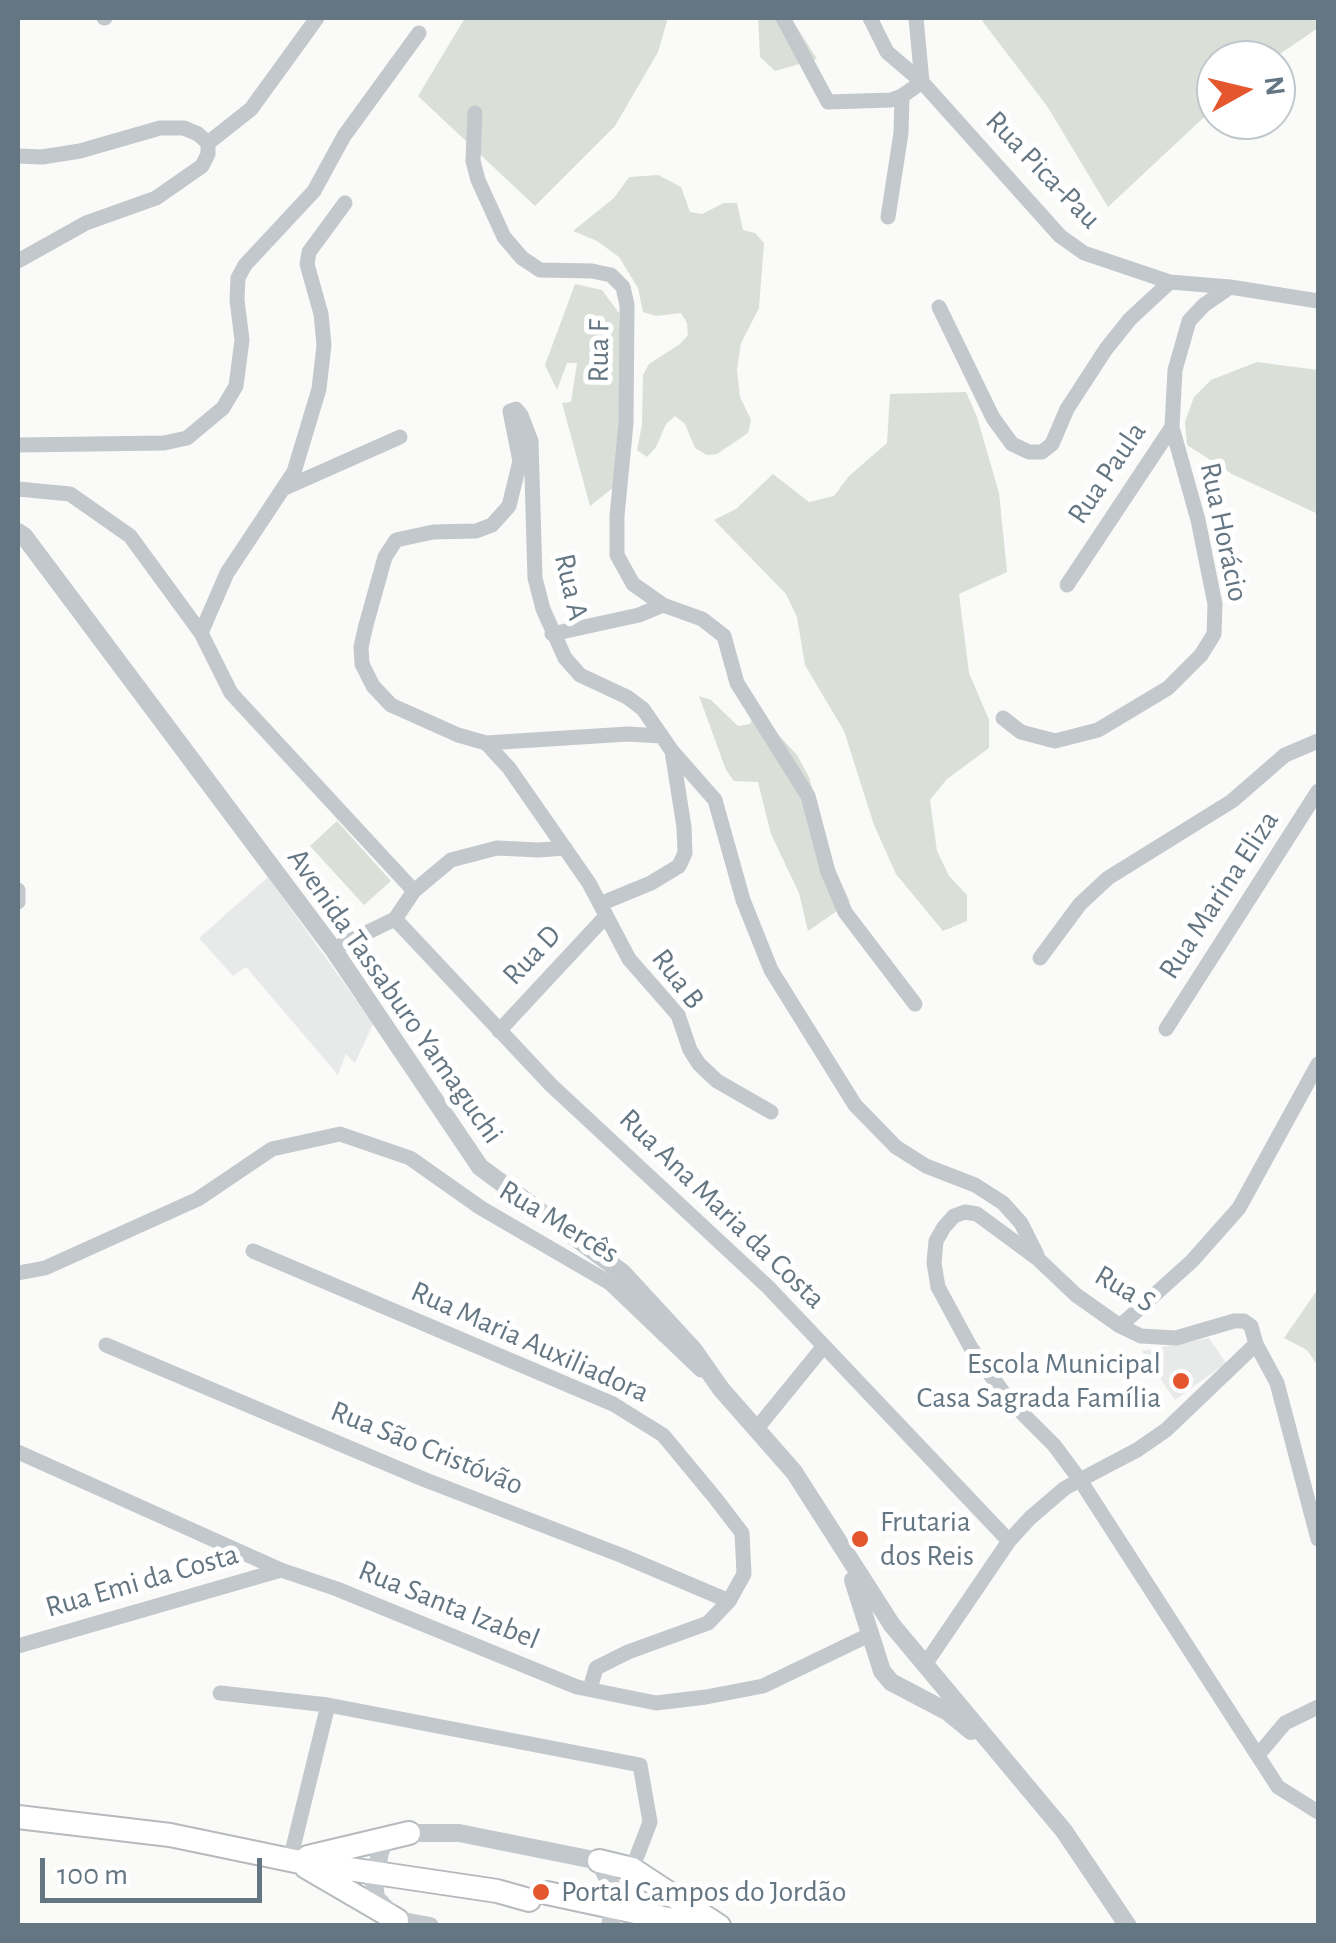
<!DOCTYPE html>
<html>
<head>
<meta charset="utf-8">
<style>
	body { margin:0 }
	#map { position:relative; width:1336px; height:1943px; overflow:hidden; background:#fafaf8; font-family:"Alegreya Sans",sans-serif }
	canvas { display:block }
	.frame { position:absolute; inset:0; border:20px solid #657683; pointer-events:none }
	.north { position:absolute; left:1196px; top:40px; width:100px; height:100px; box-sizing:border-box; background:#fff; border:2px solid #c1c8cd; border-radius:50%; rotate:82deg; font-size:28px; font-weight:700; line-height:40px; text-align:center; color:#657683 }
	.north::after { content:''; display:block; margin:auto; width:35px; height:45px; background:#e4572e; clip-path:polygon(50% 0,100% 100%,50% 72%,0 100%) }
	.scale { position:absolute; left:40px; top:1858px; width:222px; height:45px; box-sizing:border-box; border:5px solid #657683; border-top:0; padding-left:12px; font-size:30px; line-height:35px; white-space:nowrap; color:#657683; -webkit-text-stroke:8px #fff; paint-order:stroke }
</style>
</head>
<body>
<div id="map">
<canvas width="1336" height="1943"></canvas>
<div class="frame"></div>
<div class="north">N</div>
<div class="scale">100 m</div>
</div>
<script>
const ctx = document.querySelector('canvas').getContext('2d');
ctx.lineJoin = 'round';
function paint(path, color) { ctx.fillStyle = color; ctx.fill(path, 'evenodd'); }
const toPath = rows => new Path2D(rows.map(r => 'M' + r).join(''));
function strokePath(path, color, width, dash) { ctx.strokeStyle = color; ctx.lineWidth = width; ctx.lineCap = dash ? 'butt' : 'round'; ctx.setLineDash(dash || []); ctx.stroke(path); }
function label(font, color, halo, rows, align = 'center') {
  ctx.font = font + ' "Alegreya Sans",sans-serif'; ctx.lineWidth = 10; ctx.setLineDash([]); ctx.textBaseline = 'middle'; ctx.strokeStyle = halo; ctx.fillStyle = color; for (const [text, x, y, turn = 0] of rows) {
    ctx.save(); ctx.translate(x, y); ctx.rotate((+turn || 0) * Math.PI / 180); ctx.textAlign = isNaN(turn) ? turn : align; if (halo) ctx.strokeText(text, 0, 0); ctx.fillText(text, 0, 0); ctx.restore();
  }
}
const built = toPath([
	[268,877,373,1024,355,1063,346,1054,338,1075,246,967,233,976,199,938],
	[1209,1338,1226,1363,1175,1400,1142,1351]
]);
const green = toPath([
	[465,18,668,18,658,52,615,126,535,206,418,96],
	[758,18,791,18,817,59,775,71,760,57],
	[980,18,1318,18,1318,28,1271,60,1216,60,1216,106,1108,207,1047,106],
	[658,175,681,187,690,212,702,214,724,203,737,203,743,230,755,233,764,243,759,308,741,343,737,370,740,397,751,420,748,433,717,454,707,455,695,448,685,424,675,416,666,424,656,447,647,457,637,450,642,425,643,375,649,364,680,344,688,335,687,323,681,313,656,316,643,312,638,288,619,257,597,241,573,231,614,198,629,177],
	[575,284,602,290,619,313,628,476,590,506,562,403,571,402,577,363,567,363,557,390,545,365],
	[1257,362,1318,370,1318,514,1232,474,1187,445,1185,422,1194,397,1211,380],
	[966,392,977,417,999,493,1007,572,959,594,969,673,989,720,989,748,947,779,930,800,937,851,949,876,967,895,967,921,943,931,896,874,874,825,844,731,805,665,797,617,786,594,714,520,736,509,773,474,809,502,834,496,849,476,887,443,890,394],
	[699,696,711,700,738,726,750,724,758,706,762,717,797,755,809,777,835,869,850,902,808,931,799,893,771,834,758,782,734,781,726,770],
	[337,821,391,881,364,905,310,846],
	[1318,1289,1318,1366,1307,1350,1284,1338]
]);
const minor = toPath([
	[104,18,105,18],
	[783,18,828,102,891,100,902,96,922,82],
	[870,18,887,52,922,82,1060,236,1084,253,1170,282,1230,287,1318,301],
	[916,18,922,82],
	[475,113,473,161,478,180,504,237,522,258,540,270,592,271,611,275,623,287,627,305,626,423,617,516,617,555,633,584,663,605,702,619,724,636,737,683,808,796,828,872,845,912,915,1004],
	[18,156,42,157,80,151,160,128,184,128,198,134,208,143],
	[888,217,901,133,902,96],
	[18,261,86,223,156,198,202,166,208,154,208,143,251,109,317,18],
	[939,307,993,418,1012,444,1029,452,1042,452,1052,444,1067,409,1106,349,1130,319,1170,282],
	[510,411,516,409,521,415,531,441,535,578,543,609,565,658,580,675,627,697,643,709,672,751,715,800,743,900,771,970,855,1105,896,1147,926,1166,975,1185,1003,1203,1021,1223,1037,1255],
	[510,411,520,461,509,506,492,525,476,531,433,532,396,540,385,557,366,625,361,647,362,664,373,686,391,705,458,735,486,743,628,734,662,736],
	[18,445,164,443,187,438,223,408,236,386,242,340,237,300,238,278,245,265,314,191,344,136,419,33],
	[285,488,400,437],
	[18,489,70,494,130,536,201,633,231,693,414,891],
	[1067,585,1172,427,1175,370,1189,321,1204,305,1230,287],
	[201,633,227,573,294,472,319,389,324,345,321,314,307,264,309,252,345,203],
	[552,634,639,615,663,605],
	[1003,718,1021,732,1055,741,1098,730,1168,688,1201,655,1214,634,1215,604,1198,520,1172,427],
	[486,743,509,768,589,883,629,959,678,1015,690,1050,699,1064,717,1081,771,1112],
	[18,890,18,902],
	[600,904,651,883,679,866,685,853,684,827,672,751],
	[395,919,551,1085,768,1287,1009,1541],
	[333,949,395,919,414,891,451,860,497,848,539,850,565,848],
	[1040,958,1080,904,1108,878,1232,801,1285,755,1318,741],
	[1166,1029,1318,791],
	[499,1031,606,916],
	[253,1251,613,1404,663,1435,716,1499,742,1533,744,1574,729,1601,708,1623,628,1652,596,1668,590,1689],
	[18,1273,45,1268,198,1199,272,1149,340,1134,410,1158,481,1208,610,1283,701,1370],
	[1120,1326,1192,1261,1239,1208,1318,1064],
	[1256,1344,1277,1383,1318,1539],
	[106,1345,423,1479,623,1556,729,1601],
	[758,1427,824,1346],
	[18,1452,281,1570,337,1589,577,1687,656,1703,706,1697,763,1686,871,1634],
	[18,1646,281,1570],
	[926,1663,1009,1541,1030,1518,1065,1488,1080,1480,1137,1450,1166,1430,1256,1344,1251,1326,1244,1321,1234,1321,1176,1338,1141,1336,1120,1326,1076,1295,1038,1259,977,1214,965,1212,954,1216,944,1227,936,1241,934,1263,938,1287,971,1348,1008,1399,1054,1445,1080,1480,1278,1787,1318,1812],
	[220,1693,328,1705,640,1765,650,1822,632,1869],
	[1258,1755,1285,1723,1318,1707],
	[290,1860,328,1705]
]);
const tertiary = toPath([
	[18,532,24,536,333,949,480,1167,623,1273,693,1349,721,1389,794,1472,892,1625,1064,1831,1128,1926],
	[853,1580,882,1671,891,1682,948,1712,971,1731],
	[430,1926,397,1920,376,1898,374,1883,380,1852,384,1843,394,1837,409,1833,459,1833,599,1861,616,1895,610,1926]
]);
const primary = toPath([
	[18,1817,170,1835,295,1861,497,1891,529,1900],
	[308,1857,409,1833],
	[599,1861,632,1869,719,1926],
	[306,1867,397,1920],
	[547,1893,701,1926]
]);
const markers = [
	[1181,1381,10,"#e4572e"],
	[860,1539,10,"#e4572e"],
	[541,1892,10,"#e4572e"]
];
const streetNames = [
	["Rua Pica-Pau",1043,170,46],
	["Rua F",599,351,-89],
	["Rua Paula",1107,473,-56],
	["Rua Horácio",1224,532,78],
	["Rua A",571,587,77],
	["Rua Marina Eliza",1219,895,-57],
	["Rua D",532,955,-47],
	["Rua B",678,979,53],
	["Avenida Tassaburo Yamaguchi",395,996,55],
	["Rua Ana Maria da Costa",722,1209,44],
	["Rua Mercês",559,1222,31],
	["Rua S",1125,1289,30],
	["Rua Maria Auxiliadora",530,1342,24],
	["Rua São Cristóvão",427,1448,22],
	["Rua Emi da Costa",142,1581,-16],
	["Rua Santa Izabel",449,1605,22]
];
const poiNames = [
	["Escola Municipal",1161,1364,"right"],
	["Casa Sagrada Família",1161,1398,"right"],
	["Frutaria",880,1522],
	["dos Reis",880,1556],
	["Portal Campos do Jordão",561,1892]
];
paint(built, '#e8e9e9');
paint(green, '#dadfd7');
strokePath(primary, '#b5babe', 26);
strokePath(minor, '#c3c8cc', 15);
strokePath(tertiary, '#c3c8cc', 18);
strokePath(primary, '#fff', 22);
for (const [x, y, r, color] of markers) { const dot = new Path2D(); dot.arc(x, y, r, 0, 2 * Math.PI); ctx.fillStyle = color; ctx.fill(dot); strokePath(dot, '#fff', 4); }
label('30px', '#657683', '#fff', streetNames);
label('30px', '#657683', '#fff', poiNames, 'left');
</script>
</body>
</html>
